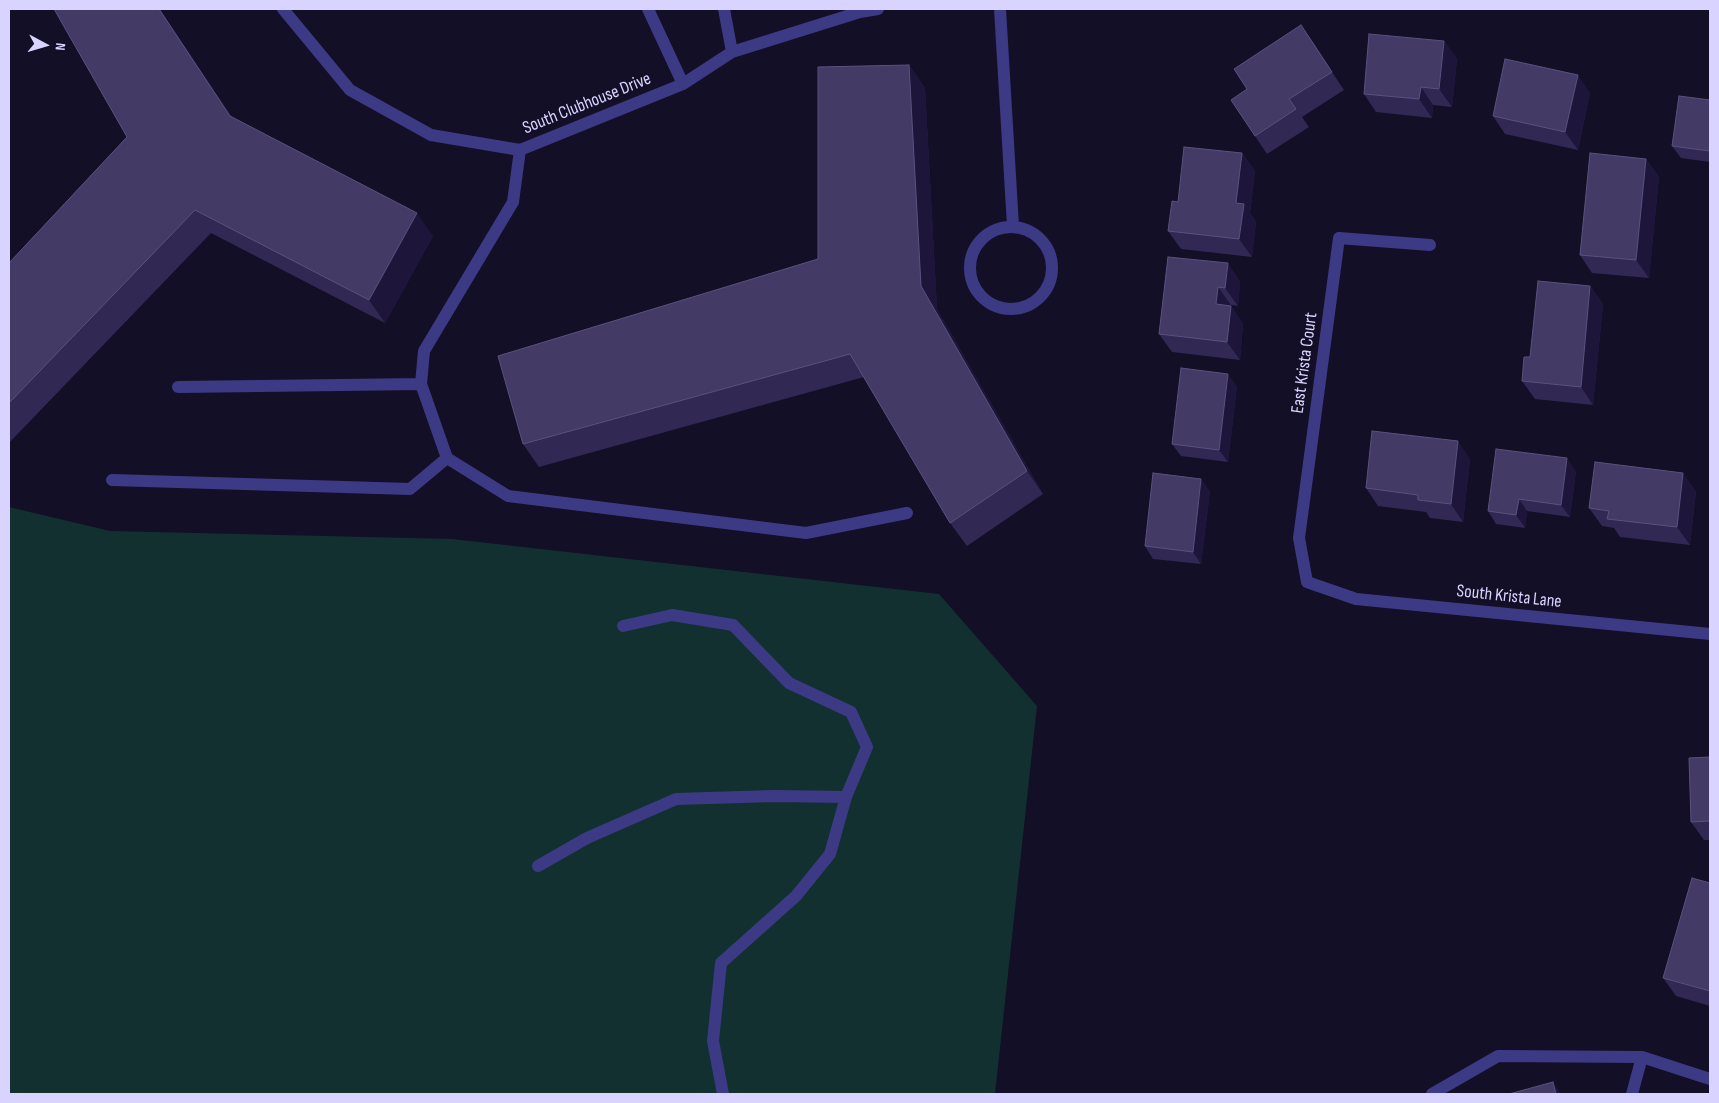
<!DOCTYPE html>
<html>
<head>
<meta charset="utf-8">
<style>
	body { margin:0 }
	#map { position:relative; width:1719px; height:1103px; overflow:hidden; background:#130f26; font-family:"Sofia Sans Condensed",sans-serif }
	canvas { display:block }
	.frame { position:absolute; inset:0; border:10px solid #d9d4ff; pointer-events:none }
	.north { position:absolute; left:20px; top:20px; width:50px; height:50px; -webkit-text-stroke:4px #130f26; paint-order:stroke; rotate:96deg; font-size:14px; font-weight:700; line-height:20px; text-align:center; color:#d9d4ff }
	.north::after { content:''; display:block; margin:auto; width:18px; height:22px; background:#d9d4ff; clip-path:polygon(50% 0,100% 100%,50% 72%,0 100%) }
</style>
</head>
<body>
<div id="map">
<canvas width="1719" height="1103"></canvas>
<div class="frame"></div>
<div class="north">N</div>
</div>
<script>
const ctx = document.querySelector('canvas').getContext('2d');
ctx.lineJoin = 'round';
function paint(path, color) { ctx.fillStyle = color; ctx.fill(path, 'evenodd'); }
const toPath = rows => new Path2D(rows.map(r => 'M' + r).join(''));
function strokePath(path, color, width, dash) { ctx.strokeStyle = color; ctx.lineWidth = width; ctx.lineCap = dash ? 'butt' : 'round'; ctx.setLineDash(dash || []); ctx.stroke(path); }
function label(font, color, halo, rows, align = 'center') {
  ctx.font = font + ' "Sofia Sans Condensed",sans-serif'; ctx.lineWidth = 4; ctx.setLineDash([]); ctx.textBaseline = 'middle'; ctx.strokeStyle = halo; ctx.fillStyle = color; for (const [text, x, y, turn = 0] of rows) {
    ctx.save(); ctx.translate(x, y); ctx.rotate((+turn || 0) * Math.PI / 180); ctx.textAlign = isNaN(turn) ? turn : align; if (halo) ctx.strokeText(text, 0, 0); ctx.fillText(text, 0, 0); ctx.restore();
  }
}
const green = toPath([
	[9,507,110,531,452,539,939,594,1037,706,995,1094,9,1094]
]);
const minor = toPath([
	[283,9,350,90,431,135,520,150,683,84,732,52,860,12,878,9],
	[648,9,683,84],
	[724,9,732,52],
	[1000,9,1013,226],
	'970 268a41 41 0 1 1 82 0a41 41 0 1 1-82 0Z',
	[1430,245,1339,238,1299,538,1307,582,1356,599,1710,634],
	[178,387,421,384,424,351,513,202,520,150],
	[447,458,508,496,806,533,907,513],
	[112,480,410,489,447,458,421,384],
	[623,626,672,615,733,625,789,683,851,712,867,747,846,797,830,854,796,896,721,963,713,1041,723,1094],
	[538,866,587,838,676,799,774,796,846,797],
	[1432,1094,1498,1056,1642,1057,1710,1079],
	[1632,1094,1642,1057]
]);
const wall = toPath([
	[160,9,231,116,433,236,385,323,211,233,9,443,9,263,127,137],
	[1301,25,1344,90,1302,117,1309,127,1267,154,1255,136,1247,89],
	[1444,41,1457,59,1452,107,1433,105,1432,118,1376,112,1364,94],
	[909,65,925,88,937,309,1043,494,967,546,950,523,864,377,539,467,523,444,818,259],
	[1590,93,1578,150,1505,134,1493,116],
	[1710,100,1710,162,1681,158,1672,146],
	[1242,153,1255,171,1250,213,1256,222,1252,257,1181,249,1168,231,1178,202],
	[1646,159,1659,177,1649,278,1592,273,1580,255],
	[1168,257,1240,281,1238,306,1231,305,1231,306,1243,324,1240,360,1172,352,1159,334],
	[1590,286,1603,304,1593,405,1535,399,1522,381,1530,357],
	[1237,386,1228,462,1181,456,1172,444],
	[1470,459,1463,522,1430,518,1426,512,1378,506,1366,488],
	[1576,471,1570,517,1527,511,1525,528,1496,524,1488,511],
	[1210,491,1201,564,1153,559,1145,546],
	[1696,491,1690,545,1620,537,1614,528,1602,526,1589,508],
	[1710,757,1710,840,1704,840,1691,822],
	[1710,883,1710,1006,1676,996,1663,978]
]);
const shadedWall = toPath([
	[159,9,160,9,246,139,230,116],
	[1301,25,1314,43,1344,90,1332,72],
	[1444,41,1457,59,1452,107,1439,89],
	[909,65,925,88,937,309,1043,494,1027,471,921,286],
	[1578,75,1590,93,1578,150,1565,132],
	[1421,87,1433,105,1432,118,1419,99],
	[1242,153,1255,171,1250,213,1256,222,1252,257,1239,239,1236,203],
	[1646,159,1659,177,1649,278,1636,260],
	[417,213,433,236,385,323,369,300],
	[1228,263,1240,281,1238,306,1225,288],
	[1590,286,1603,304,1593,405,1581,387],
	[1218,287,1231,305,1228,322,1216,304],
	[1231,306,1243,324,1240,360,1227,342],
	[1228,374,1237,386,1228,462,1219,450],
	[1458,441,1470,459,1463,522,1451,504],
	[1567,458,1576,471,1570,517,1561,505],
	[1683,473,1696,491,1690,545,1677,527],
	[1201,479,1210,491,1201,564,1193,552],
	[1519,499,1527,511,1525,528,1516,515],
	[1553,1082,1561,1094,1556,1094]
]);
const building = toPath([
	[54,9,159,9,230,116,417,213,369,300,195,210,9,403,9,263,127,137,54,9],
	[1301,25,1332,72,1289,99,1296,109,1255,136,1231,100,1247,89,1234,69,1301,25],
	[1369,34,1444,41,1439,89,1421,87,1419,99,1364,94,1369,34],
	[1505,59,1578,75,1565,132,1493,116,1505,59],
	[909,65,921,286,1027,471,950,523,850,354,523,444,498,356,818,259,818,67,909,65],
	[1679,96,1710,100,1710,151,1672,146,1679,96],
	[1184,147,1242,153,1236,203,1244,204,1239,239,1168,231,1172,201,1178,202,1184,147],
	[1590,153,1646,159,1636,260,1580,255,1590,153],
	[1168,257,1228,263,1225,288,1218,287,1216,304,1231,306,1227,342,1159,334,1168,257],
	[1538,281,1590,286,1581,387,1522,381,1524,357,1530,357,1538,281],
	[1181,368,1228,374,1219,450,1172,444,1181,368],
	[1372,431,1458,441,1451,504,1418,500,1418,495,1366,488,1372,431],
	[1496,449,1567,458,1561,505,1519,499,1516,515,1488,511,1496,449],
	[1595,462,1683,473,1677,527,1607,519,1609,511,1589,508,1595,462],
	[1153,473,1201,479,1193,552,1145,546,1153,473],
	[1710,757,1710,821,1691,822,1689,758,1710,757],
	[1692,878,1710,883,1710,991,1663,978,1692,878],
	[1553,1082,1556,1094,1509,1094,1553,1082]
]);
const streetNames = [
	["South Clubhouse Drive",587,104,-22],
	["East Krista Court",1305,363,-82],
	["South Krista Lane",1509,597,6]
];
paint(green, '#12302f');
strokePath(minor, '#3d3a85', 12);
paint(wall, '#312854');
paint(shadedWall, '#1d163a');
paint(building, '#433a66');
strokePath(building, '#5a527e', 1);
label('18px', '#d9d4ff', '#130f26', streetNames);
</script>
</body>
</html>
